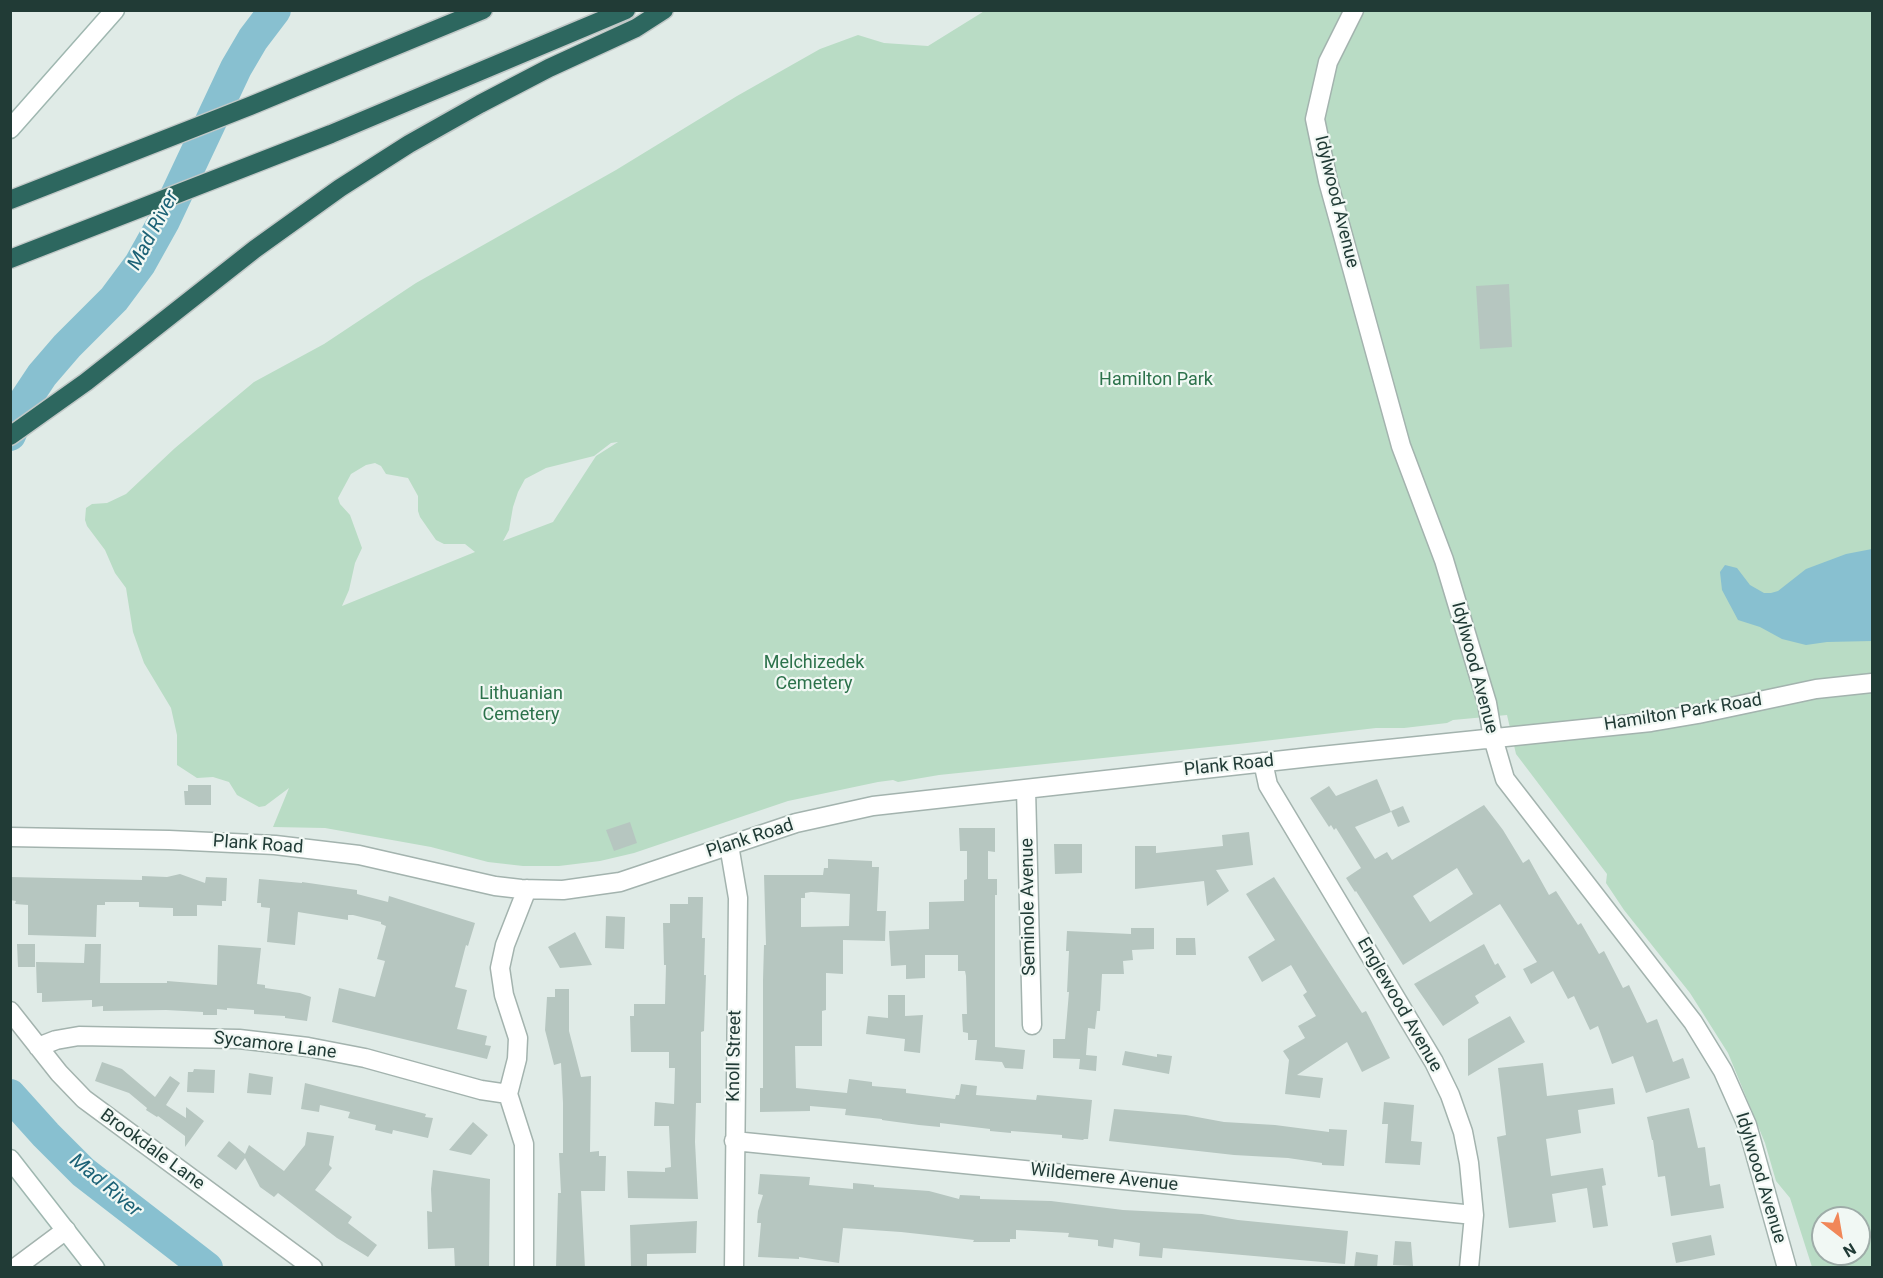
<!DOCTYPE html>
<html>
<head>
<meta charset="utf-8">
<style>
	body { margin:0 }
	#map { position:relative; width:1883px; height:1278px; overflow:hidden; background:#e0ebe7; font-family:Roboto,sans-serif }
	canvas { display:block }
	.frame { position:absolute; inset:0; border:12px solid #213b36; pointer-events:none }
	.north { position:absolute; left:1811px; top:1206px; width:60px; height:60px; box-sizing:border-box; background:#f1f8f4; border:2px solid #9eaca8; border-radius:50%; rotate:149deg; font-size:16px; font-weight:700; line-height:24px; text-align:center; color:#213b36 }
	.north::after { content:''; display:block; margin:auto; width:21px; height:27px; background:#f18758; clip-path:polygon(50% 0,100% 100%,50% 72%,0 100%) }
</style>
</head>
<body>
<div id="map">
<canvas width="1883" height="1278"></canvas>
<div class="frame"></div>
<div class="north">N</div>
</div>
<script>
const ctx = document.querySelector('canvas').getContext('2d');
ctx.lineJoin = 'round';
function paint(path, color) { ctx.fillStyle = color; ctx.fill(path, 'evenodd'); }
const toPath = rows => new Path2D(rows.map(r => 'M' + r).join(''));
function strokePath(path, color, width, dash) { ctx.strokeStyle = color; ctx.lineWidth = width; ctx.lineCap = dash ? 'butt' : 'round'; ctx.setLineDash(dash || []); ctx.stroke(path); }
function label(font, color, halo, rows, align = 'center') {
  ctx.font = font + ' Roboto,sans-serif'; ctx.lineWidth = 4.5; ctx.setLineDash([]); ctx.textBaseline = 'middle'; ctx.strokeStyle = halo; ctx.fillStyle = color; for (const [text, x, y, turn = 0] of rows) {
    ctx.save(); ctx.translate(x, y); ctx.rotate((+turn || 0) * Math.PI / 180); ctx.textAlign = isNaN(turn) ? turn : align; if (halo) ctx.strokeText(text, 0, 0); ctx.fillText(text, 0, 0); ctx.restore();
  }
}
const green = toPath([
	[986,10,1872,11,1872,1267,1812,1267,1790,1198,1776,1181,1765,1143,1728,1053,1690,993,1624,910,1606,883,1607,874,1516,754,1507,715,1453,720,1447,723,1404,728,1376,728,1238,744,939,775,898,782,893,780,878,782,788,801,634,853,600,861,559,866,523,866,488,862,431,847,325,828,273,827,289,788,265,806,259,807,237,795,229,782,213,777,197,778,177,765,177,735,171,708,144,663,133,632,126,588,115,573,105,550,87,526,85,520,86,508,92,504,107,503,126,494,175,448,254,382,324,344,416,283,616,170,737,96,820,49,858,35,884,43,928,46],
	[618,442,596,456,553,522,503,541,509,530,513,507,518,492,525,479,546,468,594,456,611,443],
	[375,463,381,466,386,474,408,478,418,496,418,511,420,517,436,540,444,544,465,544,475,552,342,606,349,590,355,563,362,548,350,515,340,504,338,498,351,474,366,465],
	[1823,1218,1859,1218,1859,1254,1823,1254]
]);
const water = toPath([
	[1872,549,1872,641,1827,642,1806,645,1782,639,1760,627,1738,620,1722,590,1720,572,1725,565,1737,568,1750,585,1764,593,1771,593,1778,591,1806,569,1846,554]
]);
const river = toPath([
	[10,435,24,402,42,375,67,346,114,299,140,264,164,221,236,68,253,39,275,10],
	[10,1095,46,1135,83,1172,207,1268]
]);
const building = toPath([
	[1509,284,1512,347,1480,349,1476,286],
	[1377,779,1391,812,1355,827,1375,859,1387,852,1392,860,1484,805,1503,830,1523,863,1529,859,1549,895,1556,891,1578,925,1581,923,1599,954,1604,951,1623,988,1629,985,1647,1023,1657,1019,1673,1062,1683,1058,1690,1078,1646,1093,1633,1056,1612,1064,1598,1026,1590,1030,1574,996,1568,999,1553,971,1531,984,1523,969,1537,962,1500,904,1403,965,1356,891,1355,892,1346,878,1361,868,1336,828,1334,830,1331,825,1329,827,1310,798,1329,786,1336,796],
	[1457,868,1473,894,1430,922,1413,896],
	[188,785,211,785,211,805,185,805,184,791,188,791],
	[1403,806,1410,822,1398,827,1391,811],
	[630,822,637,843,614,851,606,830],
	[959,828,995,828,995,852,988,851,988,879,997,879,997,895,995,895,995,1047,1025,1050,1023,1069,1005,1068,1002,1062,975,1060,977,1040,968,1040,968,1033,963,1032,962,1014,967,1014,966,976,965,971,958,971,958,955,925,955,925,978,906,979,906,965,891,966,889,931,929,929,929,902,964,901,964,880,967,879,967,851,960,851],
	[1249,832,1253,865,1216,870,1229,891,1207,906,1204,881,1135,889,1135,846,1156,846,1156,853,1223,846,1222,835],
	[1054,844,1082,844,1082,873,1055,874],
	[828,859,872,861,872,867,879,867,877,911,886,911,885,941,843,940,843,974,826,973,826,1010,822,1011,822,1046,795,1046,796,1088,847,1093,849,1079,872,1082,872,1086,906,1089,906,1093,955,1099,956,1095,959,1095,961,1084,977,1086,976,1095,1036,1100,1037,1095,1092,1100,1088,1139,1084,1139,1083,1140,1062,1138,1062,1135,1011,1131,1011,1133,990,1131,990,1129,940,1123,940,1127,919,1125,882,1120,882,1119,845,1115,846,1109,810,1106,810,1111,760,1112,760,1088,763,1088,763,980,764,945,766,945,764,875,823,875,824,868,828,868],
	[811,892,850,894,849,926,801,927,801,898,805,898,805,893],
	[180,874,205,883,206,877,227,878,226,901,222,901,222,906,197,905,197,916,173,916,173,908,139,907,139,902,105,902,105,905,97,905,96,937,28,935,28,905,15,904,16,901,10,900,10,877,142,880,142,876,167,877],
	[1274,877,1362,1013,1366,1011,1390,1058,1362,1072,1347,1042,1297,1075,1323,1078,1320,1098,1285,1094,1289,1060,1283,1051,1305,1038,1298,1026,1316,1016,1303,995,1307,992,1291,965,1262,982,1248,957,1275,940,1246,894],
	[259,879,302,883,302,882,357,890,357,894,388,902,389,896,475,923,468,946,466,945,455,987,467,990,457,1029,487,1036,485,1045,491,1046,487,1059,332,1022,339,988,375,997,385,961,377,959,386,926,381,924,381,922,353,915,348,915,348,920,298,912,295,945,267,942,270,908,261,907,261,903,257,903],
	[688,897,703,897,702,938,705,938,704,975,706,975,704,1031,701,1032,701,1103,696,1103,695,1142,698,1199,628,1198,627,1171,665,1172,665,1168,671,1167,669,1126,654,1126,655,1102,674,1104,675,1068,669,1068,669,1052,631,1052,630,1016,634,1016,634,1004,665,1004,666,965,664,965,663,923,670,923,670,904,688,904],
	[606,916,625,917,624,949,605,948],
	[1131,928,1154,928,1154,949,1132,950,1133,960,1123,961,1124,974,1102,974,1100,1011,1097,1011,1095,1029,1088,1028,1086,1055,1097,1056,1096,1071,1079,1069,1080,1059,1053,1058,1053,1039,1065,1039,1069,992,1067,992,1069,951,1066,951,1067,931,1131,934],
	[575,932,592,965,560,968,548,947],
	[1176,938,1195,938,1196,955,1176,955],
	[17,944,35,944,35,967,18,967],
	[85,944,101,944,100,983,167,983,167,981,217,985,218,945,261,948,257,984,265,985,265,988,300,993,311,997,307,1021,285,1018,285,1016,254,1014,254,1010,227,1008,227,1010,217,1009,217,1015,203,1015,203,1012,166,1010,103,1011,103,1006,92,1007,92,1000,42,1002,42,993,37,993,36,962,84,963],
	[1484,944,1495,965,1498,963,1506,977,1475,996,1479,1003,1443,1026,1414,984],
	[555,989,569,989,569,1031,581,1077,591,1076,590,1152,599,1151,599,1156,606,1156,605,1191,581,1191,585,1268,556,1268,558,1193,561,1193,559,1153,563,1153,563,1103,561,1063,554,1065,545,1030,547,997,555,997],
	[888,995,905,995,905,1016,923,1015,920,1053,904,1051,905,1039,866,1034,868,1016,888,1018],
	[1510,1016,1525,1042,1468,1076,1468,1039],
	[1125,1051,1157,1057,1157,1054,1172,1056,1169,1074,1122,1065],
	[102,1062,122,1069,155,1097,170,1076,180,1083,166,1105,186,1118,186,1107,204,1121,185,1147,185,1136,158,1116,157,1117,146,1110,147,1108,129,1093,95,1081],
	[1543,1063,1547,1096,1613,1088,1615,1104,1578,1110,1581,1133,1546,1139,1551,1176,1603,1168,1606,1185,1602,1186,1608,1226,1593,1228,1587,1188,1552,1194,1556,1222,1509,1228,1497,1137,1506,1135,1498,1068],
	[194,1069,215,1070,214,1093,187,1092,188,1072,193,1072],
	[249,1073,273,1077,271,1095,247,1093],
	[305,1083,426,1114,425,1117,433,1118,428,1138,393,1130,392,1134,375,1130,376,1125,348,1118,350,1112,320,1105,319,1112,301,1109],
	[1384,1102,1414,1105,1411,1141,1422,1142,1420,1165,1385,1163,1388,1124,1382,1124],
	[1689,1108,1698,1148,1705,1147,1710,1186,1720,1184,1724,1208,1671,1216,1665,1176,1658,1177,1653,1140,1652,1140,1647,1117],
	[1114,1109,1186,1115,1224,1122,1275,1125,1329,1132,1329,1129,1347,1130,1344,1166,1322,1165,1322,1163,1288,1158,1234,1155,1109,1141],
	[473,1122,488,1135,471,1155,449,1150],
	[307,1132,334,1136,329,1165,332,1168,315,1190,352,1217,348,1223,377,1245,368,1257,337,1238,278,1193,274,1197,260,1187,245,1158,236,1170,217,1156,229,1141,245,1154,249,1145,284,1171,305,1145],
	[433,1170,490,1179,489,1268,455,1268,454,1248,428,1249,427,1211,432,1212,431,1189],
	[760,1174,810,1177,809,1185,853,1189,853,1183,874,1185,874,1187,929,1191,959,1199,960,1195,980,1196,980,1199,1051,1201,1123,1210,1202,1214,1238,1220,1348,1231,1345,1264,1163,1248,1162,1258,1139,1256,1140,1243,1114,1239,1113,1248,1098,1246,1098,1240,1068,1237,1069,1233,1016,1230,1016,1239,1010,1239,1010,1242,973,1242,974,1240,901,1232,843,1228,839,1263,799,1257,799,1259,758,1257,761,1223,757,1223,758,1211,763,1195,758,1194],
	[697,1221,696,1253,647,1254,647,1268,631,1268,630,1225],
	[1711,1235,1715,1255,1676,1263,1672,1243],
	[1395,1241,1411,1242,1413,1266,1393,1265],
	[1356,1252,1378,1255,1377,1268,1354,1268]
]);
const street = toPath([
	[1354,10,1328,62,1315,119,1328,181,1401,446,1444,560,1487,703,1493,738,1505,779,1693,1022,1723,1071,1747,1125,1787,1268],
	[1263,762,1268,785,1434,1062,1450,1095,1463,1132,1469,1163,1474,1215,1469,1268],
	[1026,789,1032,1025],
	[10,837,169,840,275,845,359,855,495,886,521,889,563,890,620,882,796,823,873,806,1311,757,1651,722,1698,714,1816,689,1872,683],
	[729,845,738,898,734,1268],
	[10,1011,59,1073,84,1099,313,1268],
	[38,1047,56,1040,79,1036,239,1039,308,1047,365,1058,481,1090,508,1094],
	[734,1141,1474,1215],
	[15,1268,66,1230],
	[524,1268,524,1144,508,1094,517,1059,518,1038,504,995,500,968,505,945,527,889]
]);
const secondary = toPath([
	[10,129,115,10],
	[10,1159,95,1268]
]);
const highway = toPath([
	[10,200,250,106,483,10],
	[10,259,331,134,626,10],
	[10,436,86,382,255,249,340,188,409,144,480,104,549,68,636,28,664,10]
]);
const streetNames = [
	["Idylwood Avenue",1336,202,76],
	["Idylwood Avenue",1474,668,75],
	["Hamilton Park Road",1683,713,-9],
	["Plank Road",1229,766,-6],
	["Plank Road",750,839,-18],
	["Plank Road",258,845,4],
	["Seminole Avenue",1029,907,-91],
	["Englewood Avenue",1399,1005,60],
	["Sycamore Lane",275,1046,7],
	["Knoll Street",735,1056,-89],
	["Brookdale Lane",152,1150,36],
	["Wildemere Avenue",1104,1178,6],
	["Idylwood Avenue",1760,1178,73]
];
const parkNames = [
	["Hamilton Park",1156,380],
	["Melchizedek",814,663],
	["Cemetery",814,684],
	["Lithuanian",521,694],
	["Cemetery",521,715]
];
const waterNames = [
	["Mad River",154,231,-62],
	["Mad River",105,1186,40]
];
paint(green, '#b9dcc5');
paint(water, '#88c0d0');
strokePath(river, '#88c0d0', 32);
paint(building, '#b6c6c0');
strokePath(street, '#a3b3ae', 21);
strokePath(secondary, '#9fb7b0', 21);
strokePath(highway, '#c1c8c7', 21);
strokePath(street, '#fff', 18);
strokePath(secondary, '#fff', 18);
strokePath(highway, '#2d675f', 18);
label('18px', '#213b36', '#f1f8f4', streetNames);
label('18px', '#2c724b', '#f1f8f4', parkNames);
label('italic 20px', '#1c6276', '#f1f8f4', waterNames);
</script>
</body>
</html>
